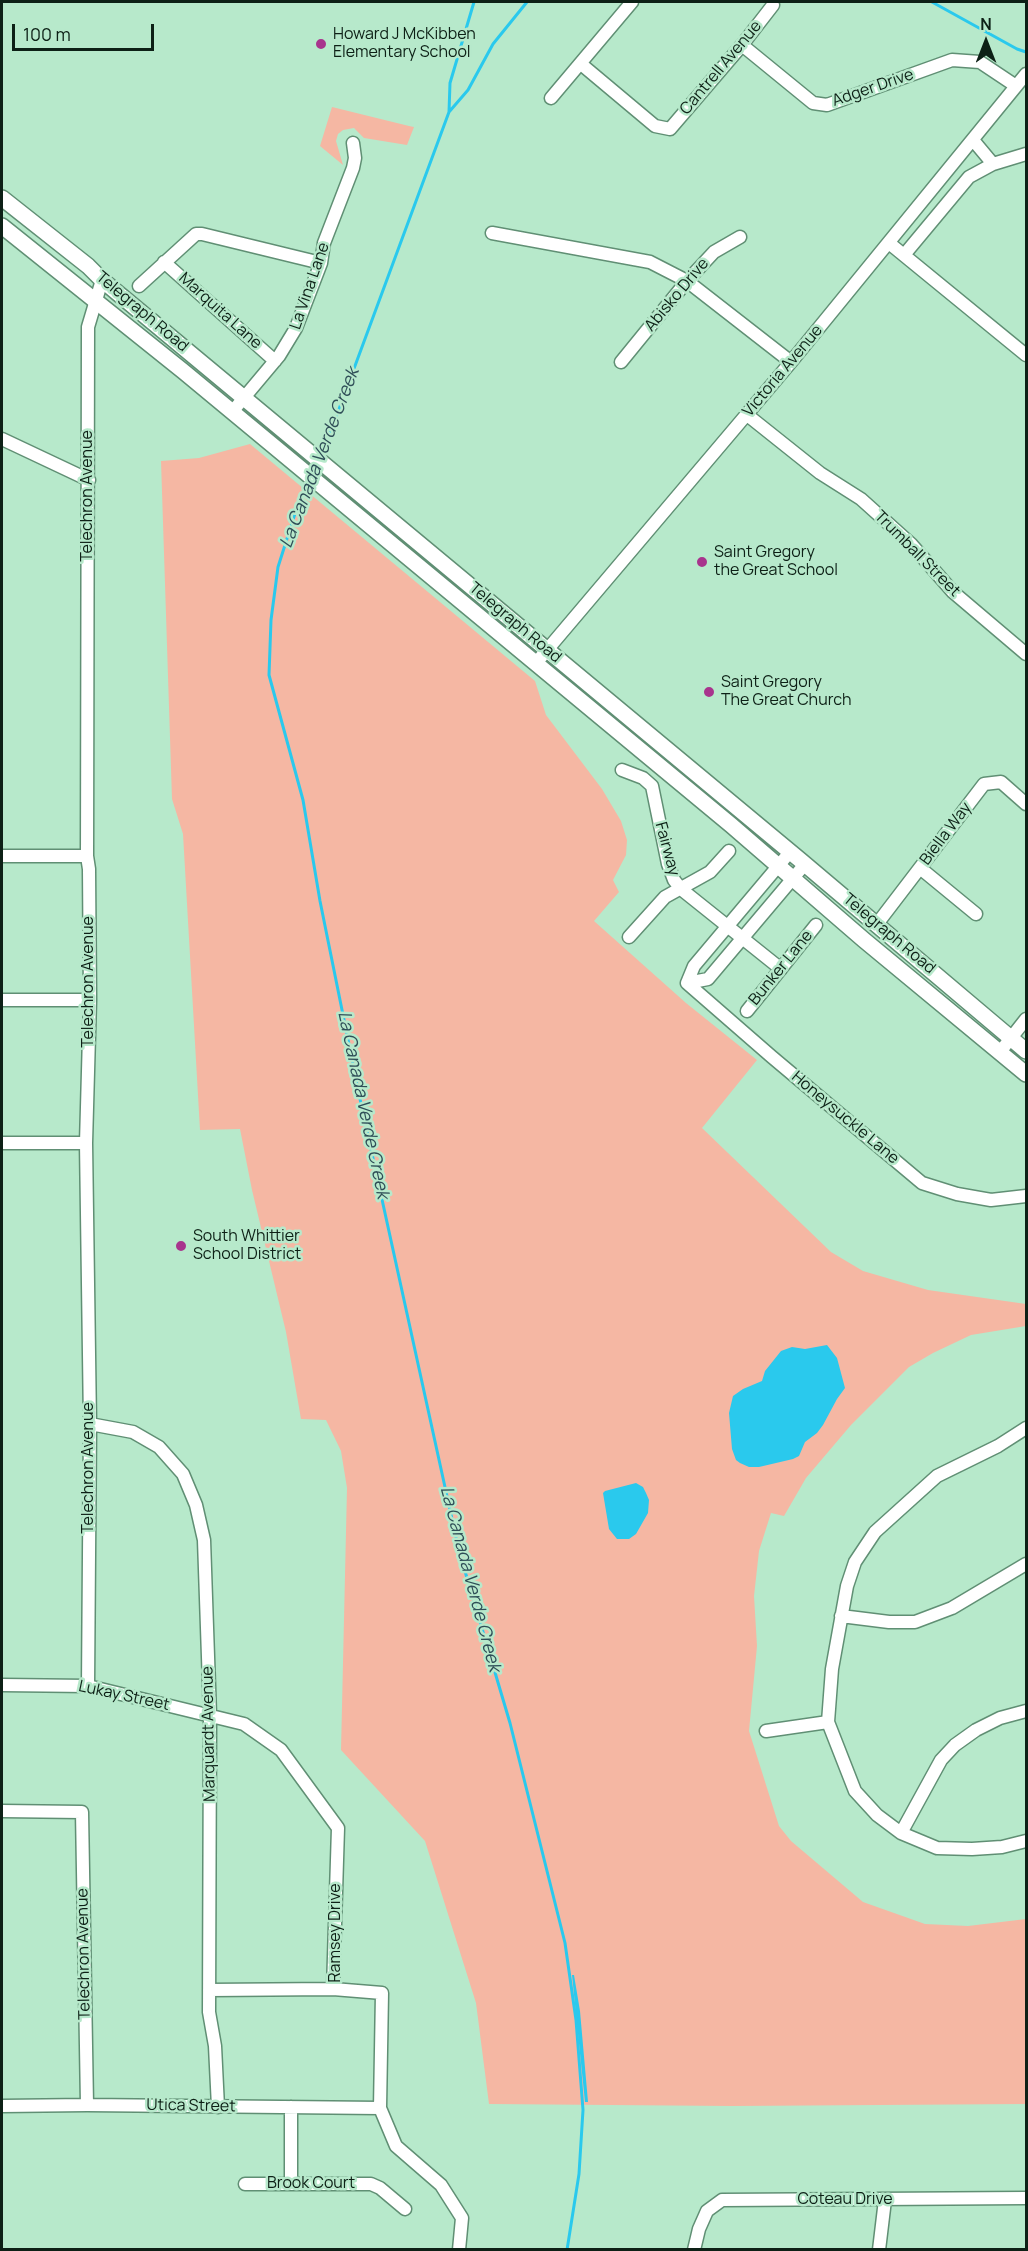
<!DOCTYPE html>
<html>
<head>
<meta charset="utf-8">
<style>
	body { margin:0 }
	#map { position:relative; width:1028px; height:2251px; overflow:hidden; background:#b7e9cb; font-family:Manrope,sans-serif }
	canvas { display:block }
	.frame { position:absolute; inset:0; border:3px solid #0d2016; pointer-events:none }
	.north { position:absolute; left:956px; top:12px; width:60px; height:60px; -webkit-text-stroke:4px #b7e9cb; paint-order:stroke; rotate:0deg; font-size:16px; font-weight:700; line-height:24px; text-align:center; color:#0d2016 }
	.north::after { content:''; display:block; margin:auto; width:21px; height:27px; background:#0d2016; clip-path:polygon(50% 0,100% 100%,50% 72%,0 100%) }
	.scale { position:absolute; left:12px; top:24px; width:142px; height:27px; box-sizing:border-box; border:3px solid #0d2016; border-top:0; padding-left:8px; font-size:18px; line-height:21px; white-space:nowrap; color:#0d2016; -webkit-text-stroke:4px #b7e9cb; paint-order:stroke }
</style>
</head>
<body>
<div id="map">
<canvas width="1028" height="2251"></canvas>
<div class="frame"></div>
<div class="north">N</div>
<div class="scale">100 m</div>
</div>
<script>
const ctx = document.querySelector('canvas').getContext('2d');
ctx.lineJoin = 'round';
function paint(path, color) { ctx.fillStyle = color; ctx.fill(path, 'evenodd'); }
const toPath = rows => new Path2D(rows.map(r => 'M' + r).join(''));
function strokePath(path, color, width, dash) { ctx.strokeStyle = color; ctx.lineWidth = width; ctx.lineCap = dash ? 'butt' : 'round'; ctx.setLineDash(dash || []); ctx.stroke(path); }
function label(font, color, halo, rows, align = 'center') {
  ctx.font = font + ' Manrope,sans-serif'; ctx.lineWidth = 5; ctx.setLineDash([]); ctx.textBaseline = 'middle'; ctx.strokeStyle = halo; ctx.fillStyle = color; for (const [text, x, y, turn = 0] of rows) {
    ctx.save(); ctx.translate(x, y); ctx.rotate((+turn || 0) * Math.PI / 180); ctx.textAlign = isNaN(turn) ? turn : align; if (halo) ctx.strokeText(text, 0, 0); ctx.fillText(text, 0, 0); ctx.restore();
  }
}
const green = toPath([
	[332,107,409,126,414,127,407,145,364,138,354,128,343,130,338,134,336,141,343,165,320,146],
	[250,444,535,681,546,715,602,789,621,821,627,840,626,855,613,880,619,892,594,921,686,1003,757,1060,702,1128,831,1252,863,1271,928,1290,1026,1304,1026,1326,971,1335,933,1353,909,1367,851,1425,806,1478,784,1516,771,1513,759,1551,754,1596,757,1646,749,1731,779,1826,791,1841,863,1902,925,1924,968,1926,1026,1919,1026,2104,732,2106,489,2104,476,2003,425,1841,341,1750,347,1488,341,1451,326,1420,301,1419,286,1332,252,1190,240,1129,200,1130,183,834,172,799,161,461,199,458]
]);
const water = toPath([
	[827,1345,837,1358,845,1388,837,1399,823,1425,817,1433,805,1442,799,1456,793,1459,759,1467,749,1467,740,1463,736,1460,732,1449,729,1413,733,1396,743,1389,762,1381,765,1371,781,1351,792,1347,805,1349],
	[636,1483,643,1487,646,1493,649,1500,648,1513,636,1534,629,1539,617,1539,609,1529,603,1493,605,1491],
	[572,1975,574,1975,580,2011,588,2102,585,2102]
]);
const stream = toPath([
	[932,2,1017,49,1026,52],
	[449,112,450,83,474,2],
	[322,455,449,112,468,90,493,44,527,2],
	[308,483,299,501,278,567,271,620,269,675,303,800,320,901,360,1099,459,1551,510,1723,565,1943,576,2020,583,2110,579,2174,567,2250]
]);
const minor = toPath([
	[742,45,813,103,827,105,952,60,980,62,1016,86],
	[581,64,655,126,670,129,742,45,773,5],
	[551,98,632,2],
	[973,140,993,164,1026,154],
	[492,233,650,262,687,281,791,362],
	[889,243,1026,355],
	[904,255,969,177,993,164],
	[164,262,275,361],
	[139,286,196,234,202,234,321,263],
	[621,362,687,281,714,252,740,237],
	[232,412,279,356,296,328,321,263,324,243,353,168,355,158,353,143],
	[746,414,820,473,861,499,911,544,953,592,1026,654],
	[2,439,89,480],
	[536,663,791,362,1026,74],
	[622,770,643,778,652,786,668,864,674,880,681,889,781,969],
	[2,856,87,856],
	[920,868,976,914],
	[877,924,984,784,1001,782,1026,804],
	[629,937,665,897,710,872,729,851],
	[687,983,772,1057,922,1183,957,1194,991,1200,1026,1196],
	[687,983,708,979,805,864],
	[687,983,694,966,790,852],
	[2,1000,90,1000],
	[747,1011,816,925],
	[1000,1052,1026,1019],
	[2,1143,86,1143],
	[90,1424,133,1432,159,1447,183,1474,196,1505,204,1540,210,1715,209,2012,215,2046,218,2107],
	[1026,1428,998,1446,937,1476,875,1532,855,1562,847,1586,832,1669,828,1722,855,1791,877,1815,901,1833,937,1848,972,1849,1002,1847,1026,1841],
	[841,1616,889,1622,915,1622,952,1608,1026,1564],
	[2,1685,88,1686,244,1724,281,1750,338,1828,333,1989,382,1993,380,2108,396,2146,441,2185,462,2218,459,2250],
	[88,1686,90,1424,86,1143,90,1000,89,869,87,856,88,327,102,280],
	[766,1731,828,1722],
	[2,1811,82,1812,87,2105],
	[901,1833,941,1760,955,1745,976,1730,1000,1718,1026,1711],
	[209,1990,333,1989],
	[2,2106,87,2105,380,2108],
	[291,2107,291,2184],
	[245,2184,371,2184,380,2188,405,2209],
	[694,2250,699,2229,707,2211,722,2200,1026,2198],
	[879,2250,885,2200]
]);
const major = toPath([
	[2,198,88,266,102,280,800,860,1026,1051],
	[2,226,183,371,731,825,864,940,1026,1074]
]);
const markers = [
	[321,44,6,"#a8348d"],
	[702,562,6,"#a8348d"],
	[709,692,6,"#a8348d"],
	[181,1246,6,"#a8348d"]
];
const poiNames = [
	["Howard J McKibben",333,35],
	["Elementary School",333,53],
	["Saint Gregory",714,553],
	["the Great School",714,571],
	["Saint Gregory",721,683],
	["The Great Church",721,701],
	["South Whittier",193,1237],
	["School District",193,1255]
];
const streetNames = [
	["Cantrell Avenue",721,68,-50],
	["Adger Drive",873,88,-19],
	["La Vina Lane",310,286,-71],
	["Abisko Drive",677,295,-50],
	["Marquita Lane",220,311,42],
	["Telegraph Road",142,312,40],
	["Victoria Avenue",783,371,-50],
	["Telechron Avenue",88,496,-90],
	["Trumball Street",917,554,45],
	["Telegraph Road",515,623,40],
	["Biella Way",946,834,-53],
	["Fairway",667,849,75],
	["Telegraph Road",889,934,40],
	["Bunker Lane",781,968,-51],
	["Telechron Avenue",89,982,-90],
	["Honeysuckle Lane",845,1118,40],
	["Telechron Avenue",89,1468,-90],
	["Lukay Street",124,1696,12],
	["Marquardt Avenue",209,1734,-91],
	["Ramsey Drive",336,1933,-90],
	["Telechron Avenue",84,1954,-91],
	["Utica Street",191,2106,1],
	["Brook Court",311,2184],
	["Coteau Drive",845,2200]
];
const waterNames = [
	["La Canada Verde Creek",320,458,-69],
	["La Canada Verde Creek",363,1105,78],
	["La Canada Verde Creek",470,1579,75]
];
paint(green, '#f5b7a3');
paint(water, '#2ac9ed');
strokePath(stream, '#2ac9ed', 3);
strokePath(minor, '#608f74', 15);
strokePath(major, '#608f74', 18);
strokePath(minor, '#fff', 12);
strokePath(major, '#fff', 15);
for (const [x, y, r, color] of markers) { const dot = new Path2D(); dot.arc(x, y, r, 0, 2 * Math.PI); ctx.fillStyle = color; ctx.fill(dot); strokePath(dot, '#b7e9cb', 2); }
label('16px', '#0d2016', '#b7e9cb', poiNames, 'left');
label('16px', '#0d2016', '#b7e9cb', streetNames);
label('italic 18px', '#2f4e57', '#b7e9cb', waterNames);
</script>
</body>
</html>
